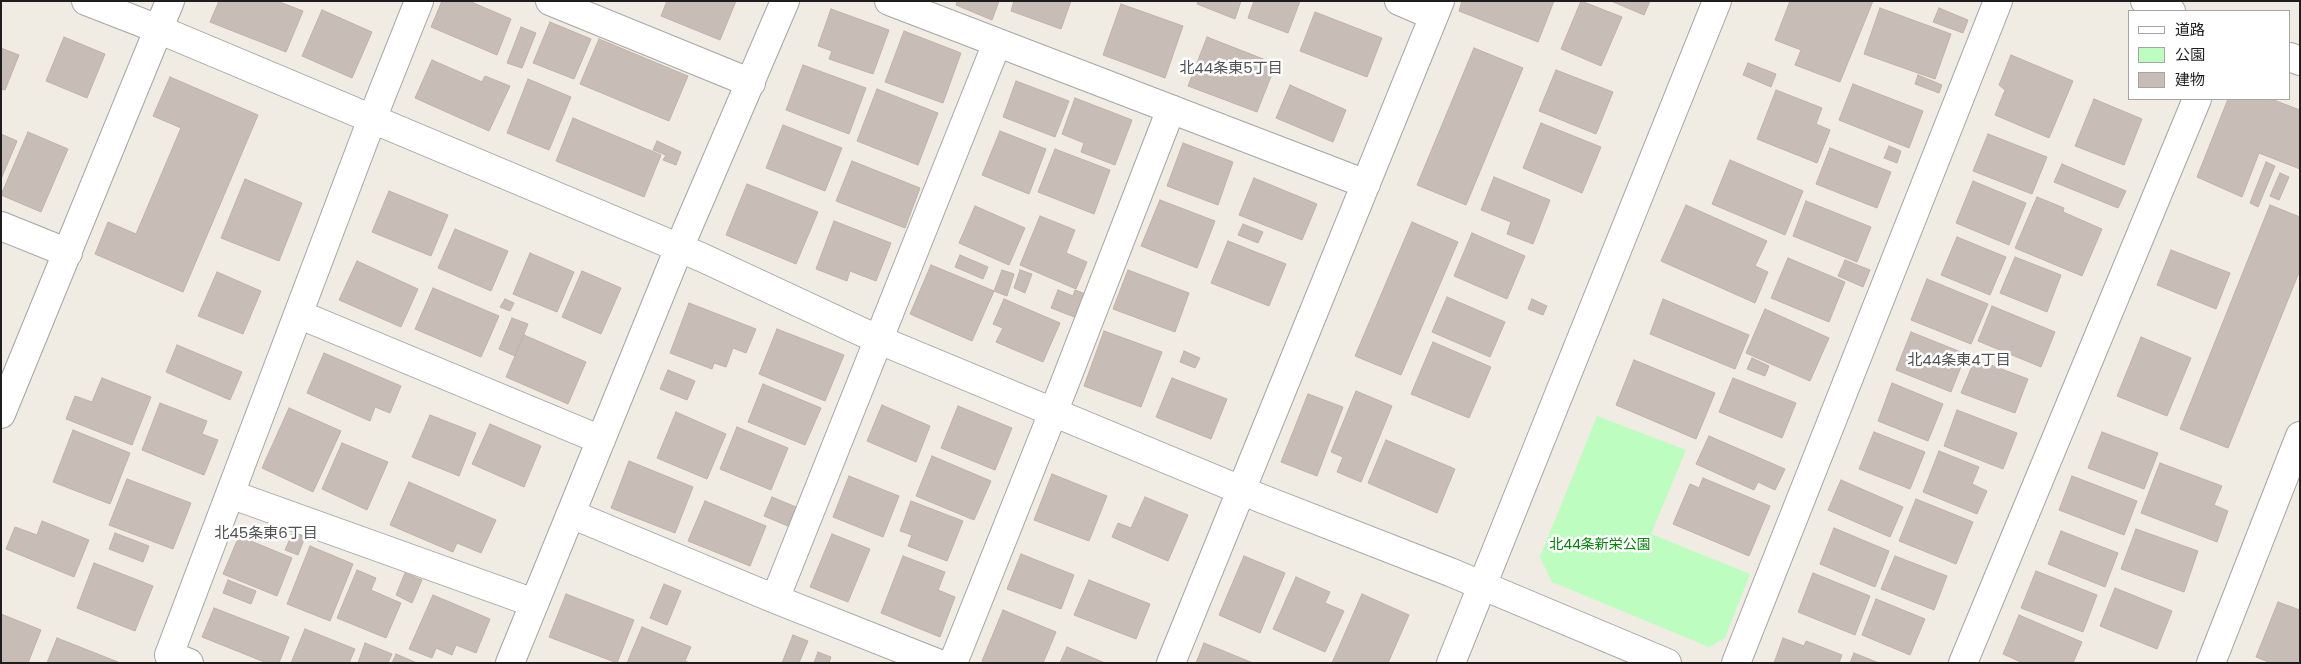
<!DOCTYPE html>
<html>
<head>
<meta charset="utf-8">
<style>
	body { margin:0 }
	#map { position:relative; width:2301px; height:664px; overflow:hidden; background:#f0ebe3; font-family:Poppins,"Noto Sans JP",sans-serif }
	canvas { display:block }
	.frame { position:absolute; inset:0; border:2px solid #1e1e1e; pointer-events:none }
	.legend { position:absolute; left:2128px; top:10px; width:162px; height:90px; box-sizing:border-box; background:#fff; border:1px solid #a5a5a5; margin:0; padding:6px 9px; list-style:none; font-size:15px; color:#1e1e1e }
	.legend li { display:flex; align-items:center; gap:10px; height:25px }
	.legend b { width:25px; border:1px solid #a5a5a5 }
</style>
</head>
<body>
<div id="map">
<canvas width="2301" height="664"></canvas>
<div class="frame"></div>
<ul class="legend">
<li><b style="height:6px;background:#fff"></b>道路</li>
<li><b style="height:14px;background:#bdfdc0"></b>公園</li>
<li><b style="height:14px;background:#c8bdb6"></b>建物</li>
</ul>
</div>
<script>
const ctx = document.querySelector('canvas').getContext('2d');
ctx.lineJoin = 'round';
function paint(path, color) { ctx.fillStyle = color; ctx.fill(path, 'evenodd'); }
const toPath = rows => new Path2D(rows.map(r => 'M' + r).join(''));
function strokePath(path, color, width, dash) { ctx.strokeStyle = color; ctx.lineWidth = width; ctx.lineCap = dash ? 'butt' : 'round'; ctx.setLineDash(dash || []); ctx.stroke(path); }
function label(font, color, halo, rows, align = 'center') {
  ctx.font = font + ' Poppins,"Noto Sans JP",sans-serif'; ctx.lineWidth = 5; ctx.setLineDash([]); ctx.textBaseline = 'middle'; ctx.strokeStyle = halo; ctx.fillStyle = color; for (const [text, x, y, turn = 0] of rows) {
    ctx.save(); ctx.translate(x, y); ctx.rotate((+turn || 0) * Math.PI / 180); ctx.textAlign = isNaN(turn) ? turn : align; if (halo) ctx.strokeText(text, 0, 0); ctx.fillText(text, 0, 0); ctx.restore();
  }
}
const park = toPath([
	[1597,416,1686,450,1651,534,1750,574,1725,638,1709,647,1552,582,1540,557]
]);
const building = toPath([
	[219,1,277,1,303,11,286,52,210,22,219,1],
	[442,1,469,1,511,19,497,55,431,27,442,1],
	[667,1,736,1,720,40,661,16,667,1],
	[957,1,999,1,992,20,956,5,957,1],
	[1014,1,1071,1,1061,29,1011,11,1014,1],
	[1198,1,1241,1,1235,19,1197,4,1198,1],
	[1254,1,1300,1,1288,33,1248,18,1254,1],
	[1462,1,1554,1,1538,42,1459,11,1462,1],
	[1581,1,1622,17,1601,66,1561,49,1581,1],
	[1611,1,1650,1,1644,15,1611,1],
	[1790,1,1873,1,1840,82,1795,65,1801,50,1775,40,1790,1],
	[1121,4,1183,26,1165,78,1103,55,1121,4],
	[1880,8,1951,34,1935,79,1864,54,1880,8],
	[1939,8,1968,20,1963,33,1933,22,1939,8],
	[831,9,889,30,873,74,829,59,832,51,818,46,831,9],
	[322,10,372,32,352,78,302,56,322,10],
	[1315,12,1382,38,1367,77,1300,51,1315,12],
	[550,22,591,39,574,79,533,63,550,22],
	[521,27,536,33,522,68,507,63,521,27],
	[904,31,961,53,943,103,885,82,904,31],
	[64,37,105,54,87,98,46,81,64,37],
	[1207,37,1276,64,1257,112,1188,86,1207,37],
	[599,39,688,76,669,121,580,84,599,39],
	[1,48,19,55,5,90,1,89,1,48],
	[1474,48,1523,68,1466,205,1417,185,1474,48],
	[2011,55,2073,81,2049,138,1995,115,2005,90,1999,85,2011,55],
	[432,60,482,82,485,76,510,86,489,131,415,98,432,60],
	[1748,63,1776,74,1771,87,1743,75,1748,63],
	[803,65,866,88,849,134,786,110,803,65],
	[1556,70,1613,92,1596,134,1539,111,1556,70],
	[1918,75,1942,85,1939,93,1915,84,1918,75],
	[170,77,258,115,183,292,95,254,108,222,136,234,181,128,153,116,170,77],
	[528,79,571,97,549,150,507,133,528,79],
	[1016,81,1069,101,1055,137,1003,117,1016,81],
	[1853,84,1923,111,1909,148,1839,120,1853,84],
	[1290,85,1346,110,1333,142,1276,118,1290,85],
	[877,89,938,113,918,165,857,141,877,89],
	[1776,90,1822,108,1816,124,1830,130,1817,163,1757,139,1776,90],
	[1075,98,1132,120,1115,165,1081,152,1084,143,1062,134,1075,98],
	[2094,99,2142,119,2124,165,2075,146,2094,99],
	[2228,99,2271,99,2300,110,2300,169,2259,153,2242,197,2197,177,2228,99],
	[573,118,661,155,644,197,556,161,573,118],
	[1541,123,1601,147,1582,193,1523,168,1541,123],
	[783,125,842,148,825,191,766,168,783,125],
	[1000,131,1046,149,1029,194,982,175,1000,131],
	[28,132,68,149,41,212,1,195,28,132],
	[1,134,17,141,1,179,1,134],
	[1988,134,2047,157,2032,194,1973,171,1988,134],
	[657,141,681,152,676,165,663,160,666,155,653,150,657,141],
	[1183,143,1233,162,1218,205,1167,186,1183,143],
	[1889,146,1901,151,1897,163,1884,158,1889,146],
	[1830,148,1891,172,1877,208,1816,184,1830,148],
	[1055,149,1110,170,1094,214,1038,192,1055,149],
	[1730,160,1803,191,1785,235,1712,204,1730,160],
	[852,161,920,188,905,228,836,201,852,161],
	[2266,162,2275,166,2258,207,2250,203,2266,162],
	[2062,164,2126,191,2118,208,2054,182,2062,164],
	[2280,173,2289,177,2279,200,2270,196,2280,173],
	[1494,177,1550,200,1533,244,1507,234,1511,222,1481,210,1494,177],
	[1254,178,1317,204,1302,240,1239,215,1254,178],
	[245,179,302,203,279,261,221,238,245,179],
	[1973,181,2026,203,2009,245,1956,223,1973,181],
	[747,184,818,212,796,264,726,235,747,184],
	[389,191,448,215,431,256,372,232,389,191],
	[2037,197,2064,208,2063,212,2102,229,2082,276,2015,248,2037,197],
	[1160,200,1215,221,1197,268,1141,246,1160,200],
	[1806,201,1871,227,1857,262,1793,236,1806,201],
	[1686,205,1767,241,1755,266,1768,272,1755,303,1661,261,1686,205],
	[2270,205,2300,217,2300,270,2228,448,2180,429,2270,205],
	[975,206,1025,228,1009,265,959,243,975,206],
	[1040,216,1075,230,1066,253,1087,262,1076,289,1020,265,1040,216],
	[834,221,891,243,876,281,850,271,847,281,816,269,834,221],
	[1412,222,1458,242,1401,375,1355,356,1412,222],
	[1243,224,1263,232,1258,243,1238,235,1243,224],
	[455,229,508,251,491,291,438,268,455,229],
	[1472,233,1525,256,1507,299,1454,276,1472,233],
	[1957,237,2006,257,1990,295,1941,275,1957,237],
	[1228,241,1286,264,1269,306,1211,283,1228,241],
	[2171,250,2230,273,2216,309,2157,285,2171,250],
	[530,253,574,272,557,312,513,294,530,253],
	[960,255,988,267,983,279,955,267,960,255],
	[2015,257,2061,275,2047,312,2000,293,2015,257],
	[1788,258,1845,282,1829,322,1771,298,1788,258],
	[1845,260,1870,270,1863,287,1838,276,1845,260],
	[357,261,418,289,401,327,339,300,357,261],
	[931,265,994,291,972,341,910,314,931,265],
	[1002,270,1014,274,1007,296,994,291,1002,270],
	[1020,270,1032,274,1025,293,1014,288,1020,270],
	[1128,270,1189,293,1175,332,1113,309,1128,270],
	[582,271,621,288,601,334,562,317,582,271],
	[217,272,261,291,243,334,198,316,217,272],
	[1927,279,1988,304,1971,344,1911,320,1927,279],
	[433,288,499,316,481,357,415,329,433,288],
	[1058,290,1073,296,1075,290,1086,294,1077,318,1051,308,1058,290],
	[1447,297,1505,322,1490,357,1432,332,1447,297],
	[505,299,514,303,510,311,500,307,505,299],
	[1004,299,1060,323,1043,362,996,342,1003,328,993,324,1004,299],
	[1532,299,1547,306,1543,315,1528,309,1532,299],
	[1663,299,1749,335,1735,369,1650,334,1663,299],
	[689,303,756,329,746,353,733,348,726,367,714,363,712,369,670,353,689,303],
	[1992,306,2055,332,2041,367,1978,341,1992,306],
	[1765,309,1829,338,1810,381,1746,353,1765,309],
	[512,318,528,324,515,356,499,349,512,318],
	[777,329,844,355,825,401,759,374,777,329],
	[1104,331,1162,352,1141,407,1084,386,1104,331],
	[1911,332,1966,354,1951,392,1896,370,1911,332],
	[524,335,586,362,568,404,506,377,524,335],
	[2141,337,2191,358,2167,416,2117,396,2141,337],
	[1433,342,1491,367,1469,418,1411,394,1433,342],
	[177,345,242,372,230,400,166,372,177,345],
	[1184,351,1200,358,1195,368,1180,362,1184,351],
	[324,353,401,386,390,413,375,407,370,421,307,393,324,353],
	[1752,358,1769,366,1765,376,1747,369,1752,358],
	[1975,359,2028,379,2015,413,1961,393,1975,359],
	[1634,360,1715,393,1696,439,1616,405,1634,360],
	[668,370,695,381,687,400,660,389,668,370],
	[102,378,151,397,132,445,66,419,75,396,92,402,102,378],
	[1172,378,1227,399,1211,439,1156,417,1172,378],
	[1733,378,1796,403,1782,438,1719,412,1733,378],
	[1892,383,1943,404,1928,441,1878,421,1892,383],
	[763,384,821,408,805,445,748,422,763,384],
	[1356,391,1392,406,1361,482,1337,472,1343,457,1331,452,1356,391],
	[1308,394,1343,407,1317,476,1281,462,1308,394],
	[160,403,207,421,202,434,218,440,204,475,142,450,160,403],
	[882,405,930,426,916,462,867,441,882,405],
	[958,406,1012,428,995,470,941,448,958,406],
	[289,408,341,431,313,492,262,468,289,408],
	[1957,410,2017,433,2003,469,1944,446,1957,410],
	[676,412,726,434,707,479,657,458,676,412],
	[430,415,476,433,459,476,412,457,430,415],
	[490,424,541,446,524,487,472,464,490,424],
	[737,427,788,448,771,490,720,469,737,427],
	[73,430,130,453,110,504,53,482,73,430],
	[1874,432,1925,452,1910,489,1859,469,1874,432],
	[2102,432,2158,453,2144,489,2088,468,2102,432],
	[1709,436,1785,469,1775,490,1758,482,1754,490,1696,464,1709,436],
	[1386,440,1455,469,1437,513,1368,483,1386,440],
	[342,443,388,462,367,510,322,489,342,443],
	[1939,451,1979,467,1972,484,1987,491,1977,514,1923,492,1939,451],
	[932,456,991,481,974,520,916,496,932,456],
	[629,461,693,487,675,533,611,508,629,461],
	[2160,463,2222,486,2214,505,2228,511,2217,542,2141,513,2160,463],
	[1052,474,1107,496,1089,541,1034,520,1052,474],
	[849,476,899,496,883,537,833,517,849,476],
	[2072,476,2137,501,2124,535,2059,510,2072,476],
	[1703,478,1770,506,1749,556,1673,524,1690,484,1699,488,1703,478],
	[127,479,191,503,173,549,109,525,127,479],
	[1841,480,1903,507,1890,537,1828,510,1841,480],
	[409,482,496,520,481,553,457,543,453,552,390,525,409,482],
	[772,497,796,507,788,526,764,516,772,497],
	[1145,497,1188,515,1168,561,1112,537,1118,523,1131,528,1145,497],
	[1916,499,1973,522,1956,564,1899,541,1916,499],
	[705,501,766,526,750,566,688,541,705,501],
	[911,501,963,521,947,561,908,546,912,535,900,531,911,501],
	[42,521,89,540,74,577,6,549,15,527,37,535,42,521],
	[1834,528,1889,551,1875,587,1820,564,1834,528],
	[2136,529,2198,551,2184,592,2121,569,2136,529],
	[2061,531,2118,553,2105,587,2048,564,2061,531],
	[293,532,305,537,298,555,285,550,293,532],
	[115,533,149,546,143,562,109,549,115,533],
	[832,534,870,549,848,602,810,587,832,534],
	[239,536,292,558,277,596,223,574,239,536],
	[310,546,353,564,330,621,287,604,310,546],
	[1021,554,1074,575,1061,609,1007,589,1021,554],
	[903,556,945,572,938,590,955,597,940,637,881,613,903,556],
	[1244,556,1285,573,1260,633,1219,615,1244,556],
	[1895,556,1947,576,1934,610,1881,589,1895,556],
	[94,563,153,586,135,631,77,608,94,563],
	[357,570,376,578,371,590,401,603,386,638,337,618,357,570],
	[2036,571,2097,595,2083,632,2021,608,2036,571],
	[405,573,422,580,412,603,396,595,405,573],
	[1813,573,1870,596,1855,635,1798,612,1813,573],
	[1296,577,1330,592,1325,603,1344,611,1325,652,1273,629,1296,577],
	[228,580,256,591,251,604,223,593,228,580],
	[1089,580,1150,604,1136,639,1074,615,1089,580],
	[664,584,681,591,667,625,650,618,664,584],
	[2115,588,2172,611,2157,649,2100,626,2115,588],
	[566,594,634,620,617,663,549,637,566,594],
	[1362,594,1409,615,1388,663,1332,663,1362,594],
	[433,595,490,619,476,653,456,645,452,655,436,648,432,658,409,649,433,595],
	[1876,599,1925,619,1910,655,1862,635,1876,599],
	[2278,602,2300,610,2300,663,2271,663,2256,657,2278,602],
	[214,608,289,637,279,663,267,663,202,637,214,608],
	[1003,610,1056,632,1043,663,986,663,982,661,1003,610],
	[1,614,41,630,28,663,1,663,1,614],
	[2019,615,2082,642,2073,663,2023,663,2003,654,2019,615],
	[642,627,691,647,685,661,690,663,627,663,642,627],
	[305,629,355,649,349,663,291,663,305,629],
	[793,635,808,641,799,663,782,663,793,635],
	[57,638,118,662,47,663,57,638],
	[1783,638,1804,646,1806,641,1842,655,1839,663,1774,663,1783,638],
	[365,643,392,654,388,663,358,663,365,643],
	[1204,643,1253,663,1196,663,1204,643],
	[1067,647,1105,663,1060,663,1067,647],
	[818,652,831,657,829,663,814,663,818,652],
	[1854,653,1879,663,1850,663,1854,653],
	[396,654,417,663,392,663,396,654]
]);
const minor = toPath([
	[86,1,158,29,701,257,877,339,1260,498,1450,572,1667,663],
	[550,1,751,83],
	[889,1,1366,184],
	[1399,1,1434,16],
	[2145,1,2171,11],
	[2290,57,2300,61],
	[1,226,68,253],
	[298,314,601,440],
	[1,414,170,1],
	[230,494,534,603],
	[571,514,775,599,937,663],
	[775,599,997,43],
	[189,663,169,655,372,119,419,1],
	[510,663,679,248,785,1],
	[953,663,1064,385,1171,109],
	[1171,663,1440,1],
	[1451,663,1717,1],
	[1736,663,1998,1],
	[1963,663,2197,99],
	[2211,663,2300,436]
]);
const parkNames = [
	["北44条新栄公園",1600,545]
];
const neighbourhoodNames = [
	["北44条東5丁目",1231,69],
	["北44条東4丁目",1959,361],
	["北45条東6丁目",266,534]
];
paint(park, '#bdfdc0');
paint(building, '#c8bdb6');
strokePath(building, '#c2b1a5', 1);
strokePath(minor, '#a5a5a5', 30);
strokePath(minor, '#fff', 28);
label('14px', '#04830c', '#fff', parkNames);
label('15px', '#515151', '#fff', neighbourhoodNames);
</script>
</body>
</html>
